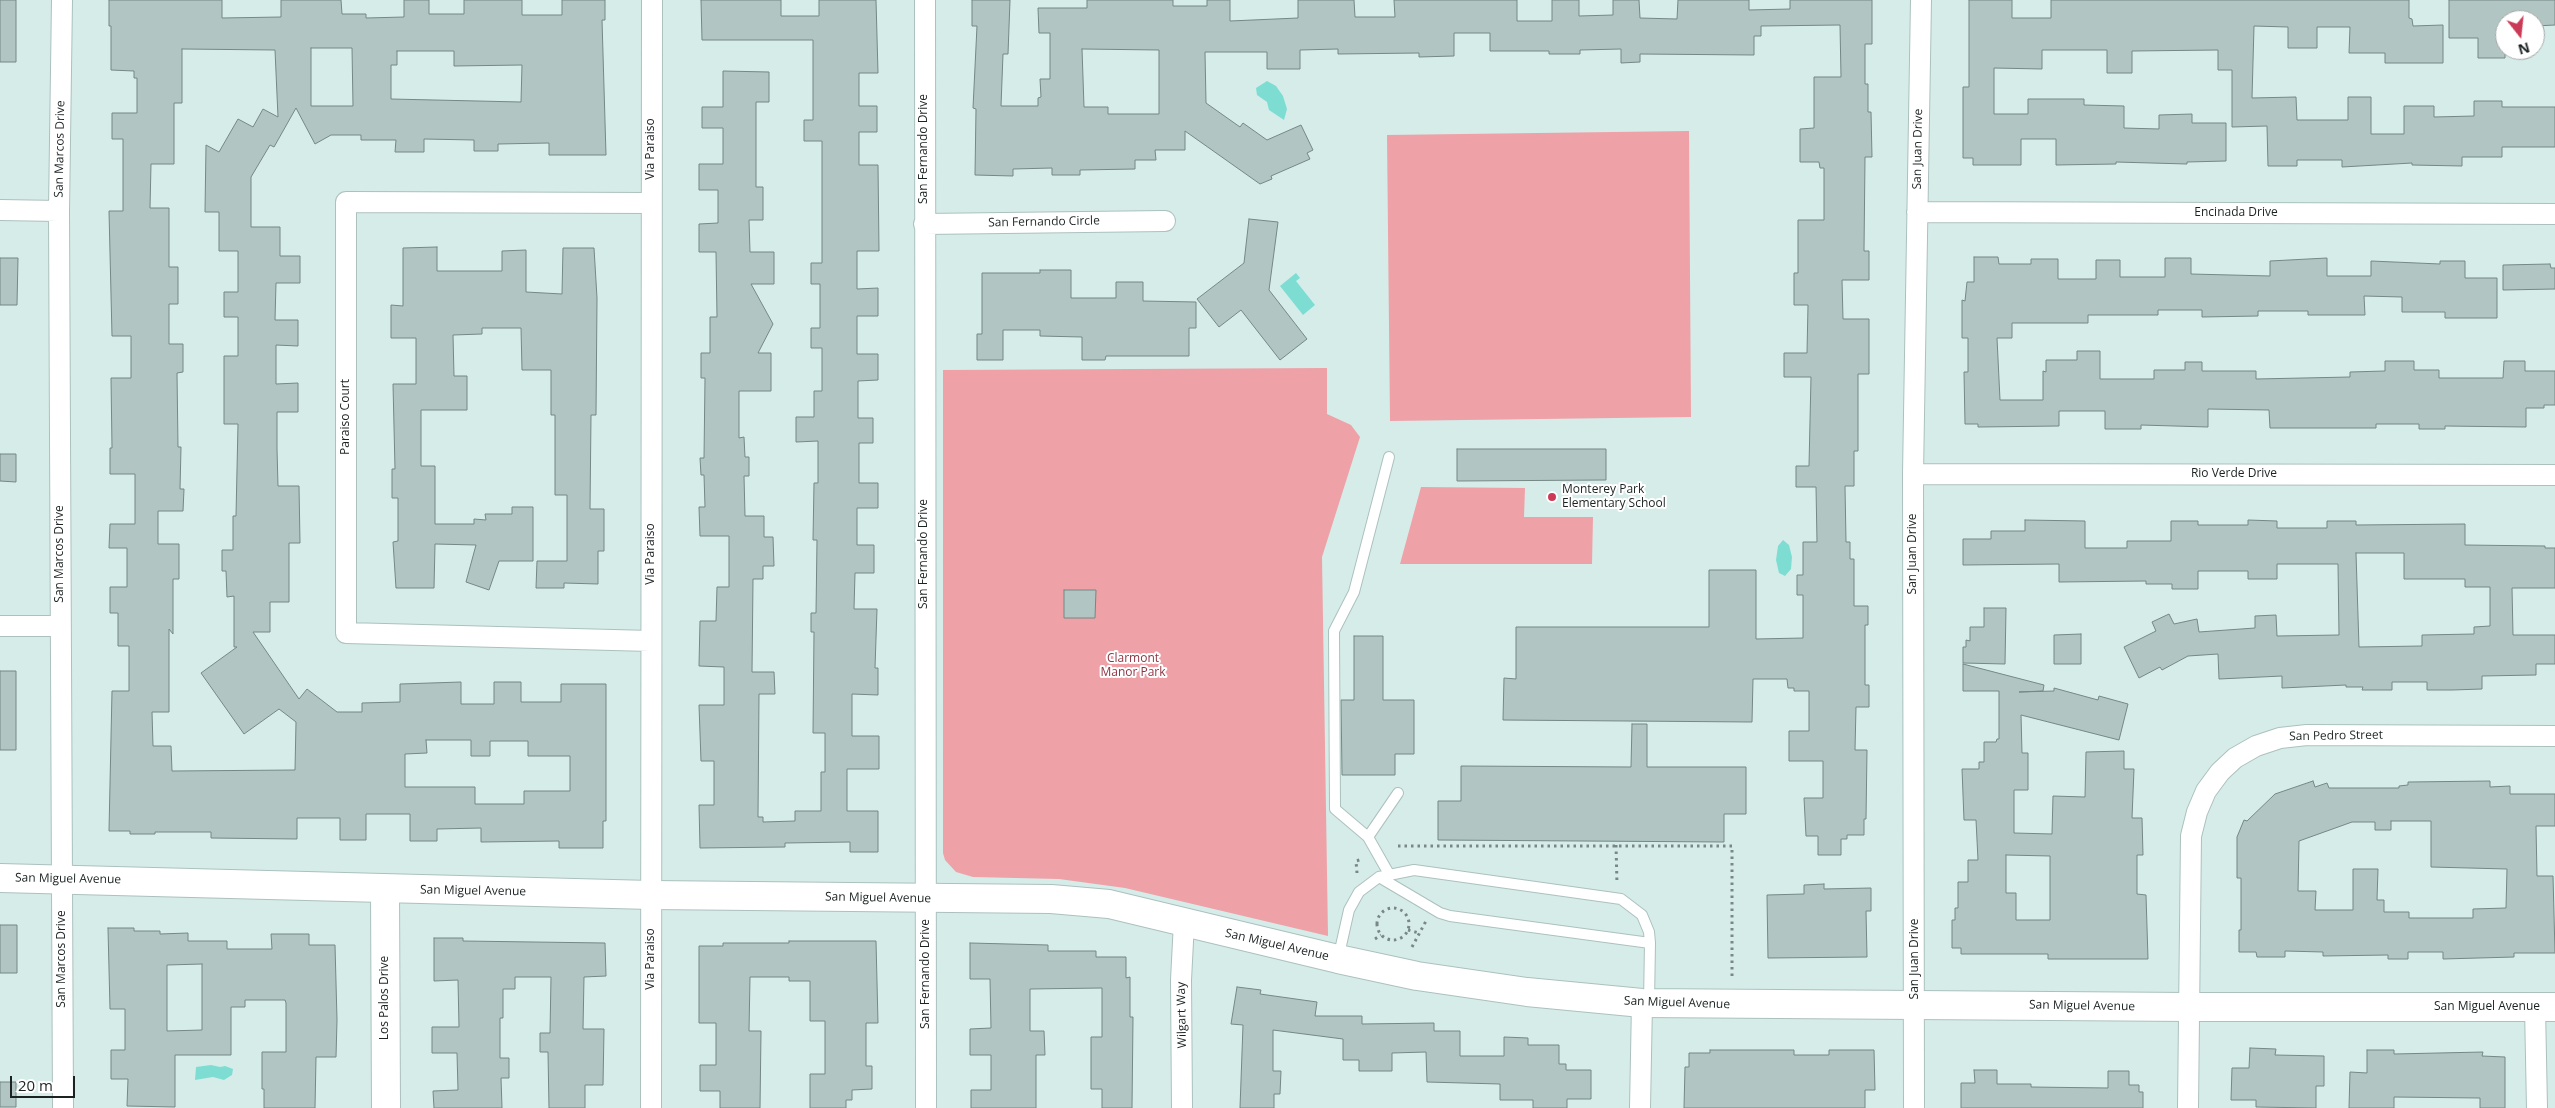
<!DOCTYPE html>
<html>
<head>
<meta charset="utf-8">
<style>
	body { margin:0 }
	#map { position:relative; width:2555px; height:1108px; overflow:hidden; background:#d6ece9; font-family:"Open Sans",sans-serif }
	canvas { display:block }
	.north { position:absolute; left:2495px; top:10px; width:50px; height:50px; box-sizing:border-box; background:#fff; border:1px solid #a4a7a7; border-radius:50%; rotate:164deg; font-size:14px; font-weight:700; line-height:20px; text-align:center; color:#1b2322 }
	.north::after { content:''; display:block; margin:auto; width:18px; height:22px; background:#cb3b57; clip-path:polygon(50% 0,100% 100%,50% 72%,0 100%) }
	.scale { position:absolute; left:10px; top:1076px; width:65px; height:22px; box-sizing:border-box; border:2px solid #1b2322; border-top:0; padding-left:6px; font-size:15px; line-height:18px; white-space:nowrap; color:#1b2322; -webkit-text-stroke:4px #fff; paint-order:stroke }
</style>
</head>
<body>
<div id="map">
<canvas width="2555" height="1108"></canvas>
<div class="north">N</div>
<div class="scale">20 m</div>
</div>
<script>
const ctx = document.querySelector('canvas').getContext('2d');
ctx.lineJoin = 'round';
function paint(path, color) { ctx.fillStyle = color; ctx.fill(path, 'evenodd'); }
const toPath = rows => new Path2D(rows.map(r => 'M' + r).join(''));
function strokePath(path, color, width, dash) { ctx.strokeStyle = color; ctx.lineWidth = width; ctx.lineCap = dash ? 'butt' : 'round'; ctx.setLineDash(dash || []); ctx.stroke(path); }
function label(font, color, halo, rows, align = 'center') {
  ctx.font = font + ' "Open Sans",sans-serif'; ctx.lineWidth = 4; ctx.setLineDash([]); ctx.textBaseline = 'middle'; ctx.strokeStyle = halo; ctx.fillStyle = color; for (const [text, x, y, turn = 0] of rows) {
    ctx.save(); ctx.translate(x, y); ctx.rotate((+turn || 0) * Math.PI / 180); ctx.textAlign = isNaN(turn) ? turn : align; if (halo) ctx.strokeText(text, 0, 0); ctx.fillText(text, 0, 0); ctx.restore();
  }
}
const green = toPath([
	[1689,131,1691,417,1390,421,1387,135],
	[1327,368,1327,414,1351,425,1360,437,1322,557,1328,936,1125,888,1059,879,973,877,956,872,945,860,943,853,943,370],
	[1421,487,1525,488,1524,517,1593,517,1592,564,1400,564]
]);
const water = toPath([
	[1267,81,1276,86,1283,96,1287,109,1284,120,1269,110,1267,102,1257,95,1256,88],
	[1296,273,1300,278,1296,281,1315,305,1303,315,1280,286],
	[1783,540,1789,545,1792,557,1791,569,1785,576,1779,573,1776,560,1778,546],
	[211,1065,220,1067,225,1066,233,1069,232,1075,224,1080,213,1077,195,1080,196,1067]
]);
const building = toPath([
	[0,0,16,0,16,62,0,62,0,0],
	[109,0,222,0,222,18,281,17,281,0,341,0,342,14,366,14,366,18,404,17,404,0,429,0,429,14,464,14,464,0,522,0,522,15,562,15,562,0,605,0,605,20,602,20,606,155,549,155,549,143,498,144,498,151,474,151,474,140,424,139,424,152,395,152,396,140,361,140,361,135,331,135,315,144,296,108,274,147,270,145,251,177,251,227,280,227,280,256,300,256,300,283,276,283,275,320,298,320,298,346,276,345,276,384,298,383,298,412,277,412,277,449,278,486,299,486,300,543,289,543,289,602,270,602,270,632,253,632,299,699,307,689,337,712,362,712,362,703,400,702,400,684,461,682,461,704,494,704,494,682,521,682,521,702,561,702,561,684,606,684,606,821,603,821,603,848,559,848,559,841,481,842,481,828,437,829,437,841,410,841,410,814,366,814,366,840,340,840,340,818,297,818,297,839,211,838,211,832,155,832,155,834,130,834,130,831,109,831,112,691,129,691,129,646,118,646,118,613,110,613,110,587,127,587,127,548,109,548,110,524,135,524,135,474,110,474,110,448,112,448,111,378,131,378,131,336,112,336,109,211,123,211,123,139,112,139,112,113,137,113,137,78,134,78,134,71,111,70,111,26,109,26,109,0],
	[311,48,352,48,353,106,311,106,311,48],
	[182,49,275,50,278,117,263,109,253,127,238,119,219,152,206,145,205,212,219,212,219,251,238,251,238,292,224,292,224,317,238,317,238,356,224,356,224,424,238,424,236,516,233,516,233,550,222,550,222,571,226,571,227,597,234,596,234,647,237,647,201,673,244,734,279,709,296,722,295,770,172,771,171,746,153,746,152,712,169,712,169,629,173,634,173,579,179,579,179,544,158,544,158,511,183,511,184,489,180,489,181,447,178,447,177,373,183,372,183,344,169,344,169,304,178,304,178,267,169,267,169,208,150,208,151,164,174,164,174,103,182,103,182,49],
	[397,51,454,51,454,66,522,65,521,102,391,99,391,65,397,65,397,51],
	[426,740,471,740,471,756,490,756,490,741,528,741,528,756,570,756,570,791,524,791,524,804,475,804,475,787,405,787,405,754,427,753,426,740],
	[701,0,781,0,781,16,819,16,819,0,876,0,878,73,859,73,859,106,877,106,877,132,859,132,859,165,878,165,879,251,857,251,857,289,878,288,878,316,857,316,857,354,878,354,878,380,858,381,858,418,873,418,873,443,859,443,859,483,878,483,878,508,857,508,857,545,874,545,874,573,855,573,854,609,877,609,875,668,878,668,878,695,852,694,852,736,879,736,879,769,847,769,847,811,878,811,878,852,850,852,850,842,785,843,785,847,700,848,699,805,714,805,714,761,701,761,699,705,724,705,724,667,699,666,700,621,716,621,717,587,729,587,729,536,700,536,699,507,705,507,704,475,701,475,700,458,704,458,705,378,701,378,701,353,710,353,710,317,717,317,716,252,699,252,699,224,718,223,718,190,699,190,699,164,723,164,723,128,702,128,702,107,723,107,723,71,769,72,769,102,756,102,756,187,763,187,763,220,749,220,750,252,774,252,774,284,751,284,773,324,758,353,771,353,771,391,739,391,739,438,744,437,745,457,749,457,749,476,744,476,745,516,764,516,764,537,773,537,774,566,763,566,763,579,753,579,752,672,774,672,775,694,759,694,758,817,763,817,763,822,795,821,795,811,821,811,821,772,825,772,825,733,813,733,814,632,811,632,811,613,816,613,817,540,813,540,814,483,818,483,818,441,796,442,796,417,814,417,814,391,822,391,822,348,811,348,811,328,820,328,820,284,811,284,811,263,822,263,822,141,804,141,804,120,813,120,813,40,702,40,701,0],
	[972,0,1010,0,1008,54,1003,54,1001,106,1038,106,1038,98,1041,97,1040,79,1050,79,1050,33,1039,33,1038,8,1087,8,1087,0,1173,0,1173,6,1207,6,1207,0,1230,0,1230,21,1298,18,1298,0,1354,0,1355,17,1395,17,1394,0,1517,0,1517,21,1552,21,1552,0,1579,0,1579,16,1613,15,1613,0,1639,0,1640,18,1677,19,1678,0,1749,0,1749,10,1790,9,1790,0,1872,0,1872,44,1865,44,1865,84,1868,84,1868,112,1871,112,1872,157,1865,157,1864,251,1869,251,1869,280,1842,280,1843,319,1869,319,1869,374,1858,374,1858,451,1854,451,1854,486,1845,486,1846,542,1850,542,1850,559,1854,559,1854,606,1868,606,1868,625,1865,625,1865,685,1869,685,1869,707,1856,707,1855,750,1867,750,1866,819,1864,819,1864,835,1847,835,1847,839,1841,839,1841,855,1818,855,1818,836,1806,836,1804,798,1823,798,1823,761,1789,761,1789,731,1809,731,1809,691,1794,691,1794,688,1788,688,1787,679,1753,679,1752,722,1503,720,1504,678,1516,679,1516,627,1709,627,1709,570,1756,570,1756,639,1803,638,1803,595,1797,595,1797,575,1803,575,1803,542,1817,542,1816,487,1796,487,1796,466,1809,466,1811,377,1784,377,1784,353,1807,353,1808,305,1794,305,1794,273,1798,273,1798,220,1824,220,1824,168,1820,168,1819,162,1800,162,1800,129,1814,128,1814,77,1841,77,1840,25,1761,26,1761,36,1754,36,1754,55,1640,54,1640,62,1621,63,1621,49,1580,50,1580,54,1549,54,1549,51,1490,51,1490,33,1454,33,1454,56,1419,57,1419,53,1338,54,1338,49,1300,50,1300,69,1267,69,1267,52,1205,52,1206,103,1240,127,1243,123,1267,140,1301,125,1313,150,1307,153,1310,159,1271,176,1272,179,1260,184,1185,131,1185,150,1155,150,1156,160,1135,160,1135,169,1080,170,1080,175,1052,175,1052,168,1013,169,1013,176,975,175,976,109,973,108,977,26,972,26,972,0],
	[1082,49,1159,50,1159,114,1108,114,1108,107,1084,107,1082,49],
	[1969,0,2012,0,2012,18,2051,18,2051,0,2409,0,2409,18,2412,19,2413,26,2443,25,2443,63,2385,63,2385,53,2349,53,2350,27,2317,27,2317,48,2288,48,2288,27,2254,26,2252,98,2296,97,2297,120,2348,120,2348,97,2371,97,2371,134,2404,134,2404,106,2434,106,2434,117,2474,116,2474,101,2502,101,2502,107,2555,107,2555,147,2502,147,2502,157,2462,157,2462,166,2412,165,2412,163,2342,167,2342,160,2297,160,2297,166,2268,166,2267,126,2232,127,2232,70,2218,70,2218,50,2132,51,2132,73,2107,73,2107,50,2042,50,2042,69,1994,68,1994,114,2028,114,2028,99,2084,99,2084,105,2124,106,2124,128,2159,129,2159,115,2192,114,2192,123,2226,123,2226,161,2187,162,2187,164,2116,162,2116,164,2056,165,2056,139,2021,139,2021,165,1973,165,1973,158,1963,158,1963,87,1969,87,1969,0],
	[2449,0,2555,0,2555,25,2535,26,2535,20,2505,20,2505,58,2478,58,2478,38,2449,38,2449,0],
	[1249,219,1278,222,1269,290,1307,339,1280,360,1241,310,1219,327,1197,299,1244,263,1249,219],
	[437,247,437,271,502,271,502,251,526,250,526,292,562,294,563,248,594,248,597,298,596,415,591,415,590,509,604,509,604,551,598,551,598,584,564,583,564,588,536,588,537,561,567,561,567,495,555,495,555,415,551,415,551,370,522,370,521,328,482,328,482,334,453,335,454,376,467,376,467,410,421,410,421,466,435,466,435,524,474,524,474,519,486,520,485,514,512,514,512,507,533,507,533,561,499,561,489,590,466,582,476,545,435,544,434,588,396,588,393,542,398,541,398,498,392,498,392,469,395,469,393,384,416,384,416,338,391,338,391,305,403,306,403,248,437,247],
	[1974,257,1998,257,1999,264,2031,264,2031,259,2058,259,2058,279,2096,279,2096,260,2120,260,2120,277,2165,277,2165,258,2191,258,2191,274,2270,276,2270,261,2327,258,2327,276,2371,276,2371,261,2440,264,2440,261,2465,261,2465,278,2497,278,2497,318,2445,318,2445,312,2402,312,2402,297,2364,296,2365,315,2308,315,2308,311,2258,311,2258,316,2202,317,2202,310,2158,310,2158,315,2088,315,2088,323,2012,323,2012,338,1997,338,2000,400,2043,400,2043,371,2046,372,2046,360,2077,360,2077,351,2100,351,2100,379,2154,379,2154,370,2185,370,2185,362,2202,362,2202,371,2256,371,2256,379,2350,377,2350,372,2385,371,2385,361,2414,361,2414,370,2439,370,2439,378,2503,378,2504,361,2525,361,2525,371,2555,371,2555,405,2544,405,2544,408,2526,408,2526,427,2445,426,2445,429,2419,429,2419,424,2376,424,2376,428,2270,428,2269,410,2208,409,2208,427,2141,425,2141,429,2105,429,2105,411,2059,411,2059,426,1978,427,1978,424,1965,424,1964,372,1968,372,1968,338,1962,338,1962,300,1965,301,1967,282,1974,282,1974,257],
	[0,258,18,258,17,305,0,305,0,258],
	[2550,264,2551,268,2555,268,2555,289,2503,290,2503,265,2550,264],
	[1040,270,1071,270,1071,298,1116,298,1116,282,1143,282,1143,301,1196,302,1196,328,1189,328,1189,356,1106,356,1105,360,1082,360,1082,337,1040,336,1040,330,1003,330,1003,360,977,360,977,334,982,334,982,273,1040,273,1040,270],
	[1457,449,1606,449,1606,480,1457,481,1457,449],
	[0,454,16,454,16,482,0,481,0,454],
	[2025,520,2085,521,2085,548,2127,548,2127,541,2171,541,2171,521,2198,521,2198,525,2248,525,2248,520,2277,521,2277,528,2327,528,2327,521,2356,521,2356,525,2465,524,2465,545,2545,546,2545,548,2555,548,2555,588,2512,588,2513,635,2555,635,2555,664,2536,664,2536,675,2482,676,2482,689,2452,690,2427,690,2427,682,2392,682,2392,690,2362,690,2363,687,2346,687,2346,685,2282,688,2282,676,2219,679,2218,654,2188,656,2162,670,2160,667,2139,678,2124,647,2156,631,2152,622,2169,614,2174,624,2197,619,2199,632,2255,628,2255,616,2276,615,2277,636,2339,635,2338,564,2277,564,2277,579,2248,579,2248,571,2198,571,2198,589,2172,589,2172,584,2146,584,2146,581,2059,582,2059,564,1963,565,1963,539,1991,539,1991,531,2025,531,2025,520],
	[2356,553,2404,553,2404,579,2465,579,2465,587,2490,587,2490,626,2474,627,2474,634,2422,635,2422,646,2359,647,2356,553],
	[1064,590,1096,590,1095,618,1064,618,1064,590],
	[1984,608,2006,608,2005,664,1963,663,1963,647,1966,647,1966,640,1970,641,1970,627,1984,627,1984,608],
	[2081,634,2081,664,2054,664,2054,635,2081,634],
	[1354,636,1383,636,1383,700,1414,700,1414,754,1395,754,1395,775,1342,775,1341,700,1354,700,1354,636],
	[1963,664,2044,685,2043,691,2019,692,2054,691,2054,688,2098,700,2099,696,2128,704,2119,740,2021,715,2022,753,2028,753,2028,790,2014,790,2014,833,2052,834,2053,796,2085,797,2086,752,2124,751,2124,769,2134,769,2132,818,2142,818,2143,855,2137,855,2137,894,2146,895,2148,959,2048,959,2048,954,1961,954,1961,948,1952,948,1952,920,1955,920,1955,908,1958,908,1958,882,1968,882,1968,860,1978,860,1976,820,1964,820,1962,769,1979,769,1979,762,1984,762,1984,742,1996,742,1997,739,1999,739,1999,691,1963,691,1963,664],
	[2006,855,2050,856,2050,920,2016,920,2016,893,2006,893,2006,855],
	[0,671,16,671,16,750,0,750,0,671],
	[1632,724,1647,724,1647,767,1746,767,1746,814,1724,814,1724,842,1438,840,1438,801,1461,801,1461,766,1631,767,1632,724],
	[2313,781,2315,787,2327,783,2329,788,2399,788,2399,786,2408,785,2408,782,2490,781,2490,787,2510,786,2510,794,2555,794,2555,826,2536,826,2537,876,2553,876,2555,953,2514,953,2514,957,2443,959,2443,952,2408,952,2408,959,2388,959,2388,955,2323,956,2323,952,2285,951,2285,957,2257,957,2256,952,2239,952,2239,930,2241,930,2241,878,2237,878,2237,837,2244,820,2247,821,2275,794,2313,781],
	[2391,821,2431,821,2431,867,2507,869,2506,908,2473,909,2473,918,2409,918,2409,912,2384,912,2384,900,2377,900,2378,869,2353,869,2353,910,2315,910,2316,891,2298,891,2299,841,2352,822,2375,822,2375,830,2391,830,2391,821],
	[1824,884,1824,889,1871,888,1871,911,1866,911,1867,957,1768,958,1767,895,1804,894,1804,885,1824,884],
	[0,925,17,925,17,973,0,973,0,925],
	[108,928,134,928,134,931,160,931,160,934,188,933,188,941,227,941,227,949,272,949,271,934,309,934,309,945,335,945,337,1020,336,1057,316,1057,315,1108,264,1108,264,1089,262,1089,262,1052,286,1052,286,1003,285,1000,245,1000,245,1007,231,1007,231,1055,175,1055,175,1107,127,1106,128,1079,111,1079,111,1050,125,1050,125,1009,110,1009,108,928],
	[202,964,202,1030,167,1031,167,965,202,964],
	[434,938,463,938,463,941,605,943,606,976,584,977,583,1029,604,1029,603,1085,585,1085,585,1108,549,1108,548,1052,540,1052,540,1033,550,1033,551,977,515,977,515,989,503,989,503,1018,500,1018,500,1058,509,1058,509,1078,501,1078,502,1108,434,1108,433,1091,458,1090,457,1053,432,1053,432,1027,459,1027,458,980,434,981,434,938],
	[789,941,876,941,878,1023,866,1023,866,1066,872,1066,872,1089,852,1090,852,1100,846,1100,846,1108,810,1108,810,1074,825,1074,825,1021,810,1021,810,981,789,981,789,977,750,977,749,1031,761,1031,760,1108,720,1108,720,1091,700,1091,700,1065,716,1065,716,1023,699,1023,699,946,723,946,723,943,789,943,789,941],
	[970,943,1048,945,1048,951,1096,951,1096,957,1126,957,1126,978,1130,977,1130,1017,1133,1017,1132,1108,1102,1108,1102,1089,1091,1089,1091,1037,1102,1037,1102,988,1030,989,1030,1031,1044,1031,1045,1055,1036,1055,1036,1108,971,1108,971,1090,991,1090,991,1055,970,1055,970,1029,991,1028,990,979,970,979,970,943],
	[1237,987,1261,990,1260,994,1317,1002,1315,1016,1362,1016,1362,1024,1434,1023,1434,1031,1460,1031,1460,1056,1504,1056,1504,1037,1528,1038,1528,1045,1559,1045,1559,1064,1566,1064,1566,1070,1591,1070,1591,1099,1567,1099,1567,1108,1533,1108,1533,1100,1500,1100,1500,1084,1427,1082,1426,1052,1392,1053,1392,1071,1359,1071,1359,1060,1343,1060,1343,1039,1273,1030,1273,1071,1281,1071,1280,1094,1274,1094,1274,1108,1240,1108,1243,1025,1231,1024,1237,987],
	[2250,1048,2276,1049,2275,1055,2324,1056,2324,1086,2316,1086,2316,1108,2256,1107,2256,1100,2231,1100,2232,1068,2249,1068,2250,1048],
	[1710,1050,1794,1050,1794,1055,1829,1055,1829,1050,1874,1050,1875,1090,1865,1090,1865,1108,1684,1108,1685,1067,1689,1067,1689,1053,1710,1053,1710,1050],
	[2367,1050,2394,1050,2394,1054,2483,1052,2482,1056,2505,1057,2505,1108,2480,1108,2480,1098,2394,1097,2394,1108,2349,1108,2350,1072,2367,1073,2367,1050],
	[1974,1070,1997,1070,1997,1084,2031,1084,2031,1087,2108,1088,2108,1071,2129,1071,2129,1085,2139,1085,2139,1092,2143,1092,2143,1108,1961,1108,1961,1083,1975,1083,1974,1070],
	[0,1082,16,1082,16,1107,0,1107,0,1082]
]);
const path = toPath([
	[1616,845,1617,884],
	[1398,846,1732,846,1732,979],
	[1357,873,1356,861,1363,859],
	'1377 924a16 16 0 1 1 32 0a16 16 0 1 1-32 0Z',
	[1408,930,1419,933],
	[1375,939,1381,935],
	[1412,947,1426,921]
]);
const lane = toPath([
	[1368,837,1398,793],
	[1389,874,1368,837,1335,809,1334,631,1354,592,1389,457],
	[1379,877,1440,913,1450,916,1650,943,1649,1002],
	[1338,959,1349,910,1359,892,1379,877,1414,870,1621,899,1642,915,1649,932,1650,943]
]);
const street = toPath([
	[62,0,59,211,63,1108],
	[925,0,926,1108],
	[651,203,346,202,346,633,651,641],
	[0,210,59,211],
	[1917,212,2555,214],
	[924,224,1165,221],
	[1913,474,2555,475],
	[0,626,60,626],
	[2535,1007,2537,1108],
	[651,1108,652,0],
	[1182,1108,1181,980,1184,922],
	[1640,1108,1642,1003],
	[1914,1108,1913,474,1921,0],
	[2188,1108,2191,836,2197,812,2206,791,2220,772,2235,758,2256,746,2280,738,2307,735,2555,736]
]);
const secondary = toPath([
	[0,878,651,895,1051,899,1109,904,1338,959,1417,976,1527,992,1642,1003,2188,1007,2555,1007],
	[385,889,386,1108]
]);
const markers = [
	[1552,497,5,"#cb3b57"]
];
const streetNames = [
	["San Marcos Drive",60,149,-89],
	["Via Paraiso",651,149,-90],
	["San Fernando Drive",924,149,-90],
	["San Juan Drive",1918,149,-89],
	["Encinada Drive",2236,213],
	["San Fernando Circle",1044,222,-1],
	["Paraiso Court",346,417,-90],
	["Rio Verde Drive",2234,474],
	["San Marcos Drive",60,554,-90],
	["Via Paraiso",651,554,-90],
	["San Fernando Drive",924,554,-90],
	["San Juan Drive",1913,554,-90],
	["San Pedro Street",2336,736,-1],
	["San Miguel Avenue",68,879,1],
	["San Miguel Avenue",473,891,1],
	["San Miguel Avenue",878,898,1],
	["San Miguel Avenue",1277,945,13],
	["San Marcos Drive",62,959,-90],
	["Via Paraiso",651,959,-90],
	["San Juan Drive",1915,959,-90],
	["San Fernando Drive",926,974,-90],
	["Los Palos Drive",385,998,-90],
	["San Miguel Avenue",1677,1003,2],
	["San Miguel Avenue",2082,1006,1],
	["San Miguel Avenue",2487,1007],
	["Wilgart Way",1182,1015,-91]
];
const poiNames = [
	["Monterey Park",1562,490],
	["Elementary School",1562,504]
];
const parkNames = [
	["Clarmont",1133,659],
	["Manor Park",1133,673]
];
paint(green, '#eea1a7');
paint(water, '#7dddd3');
paint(building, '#b1c6c3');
strokePath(building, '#748885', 1);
strokePath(lane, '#acc1be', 12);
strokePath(street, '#acc1be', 22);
strokePath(secondary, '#acc1be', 30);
strokePath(path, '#798886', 3, [2.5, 4]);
strokePath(lane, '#fff', 10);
strokePath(street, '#fff', 20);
strokePath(secondary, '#fff', 28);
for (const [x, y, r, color] of markers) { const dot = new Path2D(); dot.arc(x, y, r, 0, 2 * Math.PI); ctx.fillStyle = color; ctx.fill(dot); strokePath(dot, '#fff', 2); }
label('12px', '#1b2322', '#fff', streetNames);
label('12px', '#1b2322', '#fff', poiNames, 'left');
label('12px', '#8e3443', '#fff', parkNames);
</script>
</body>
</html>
